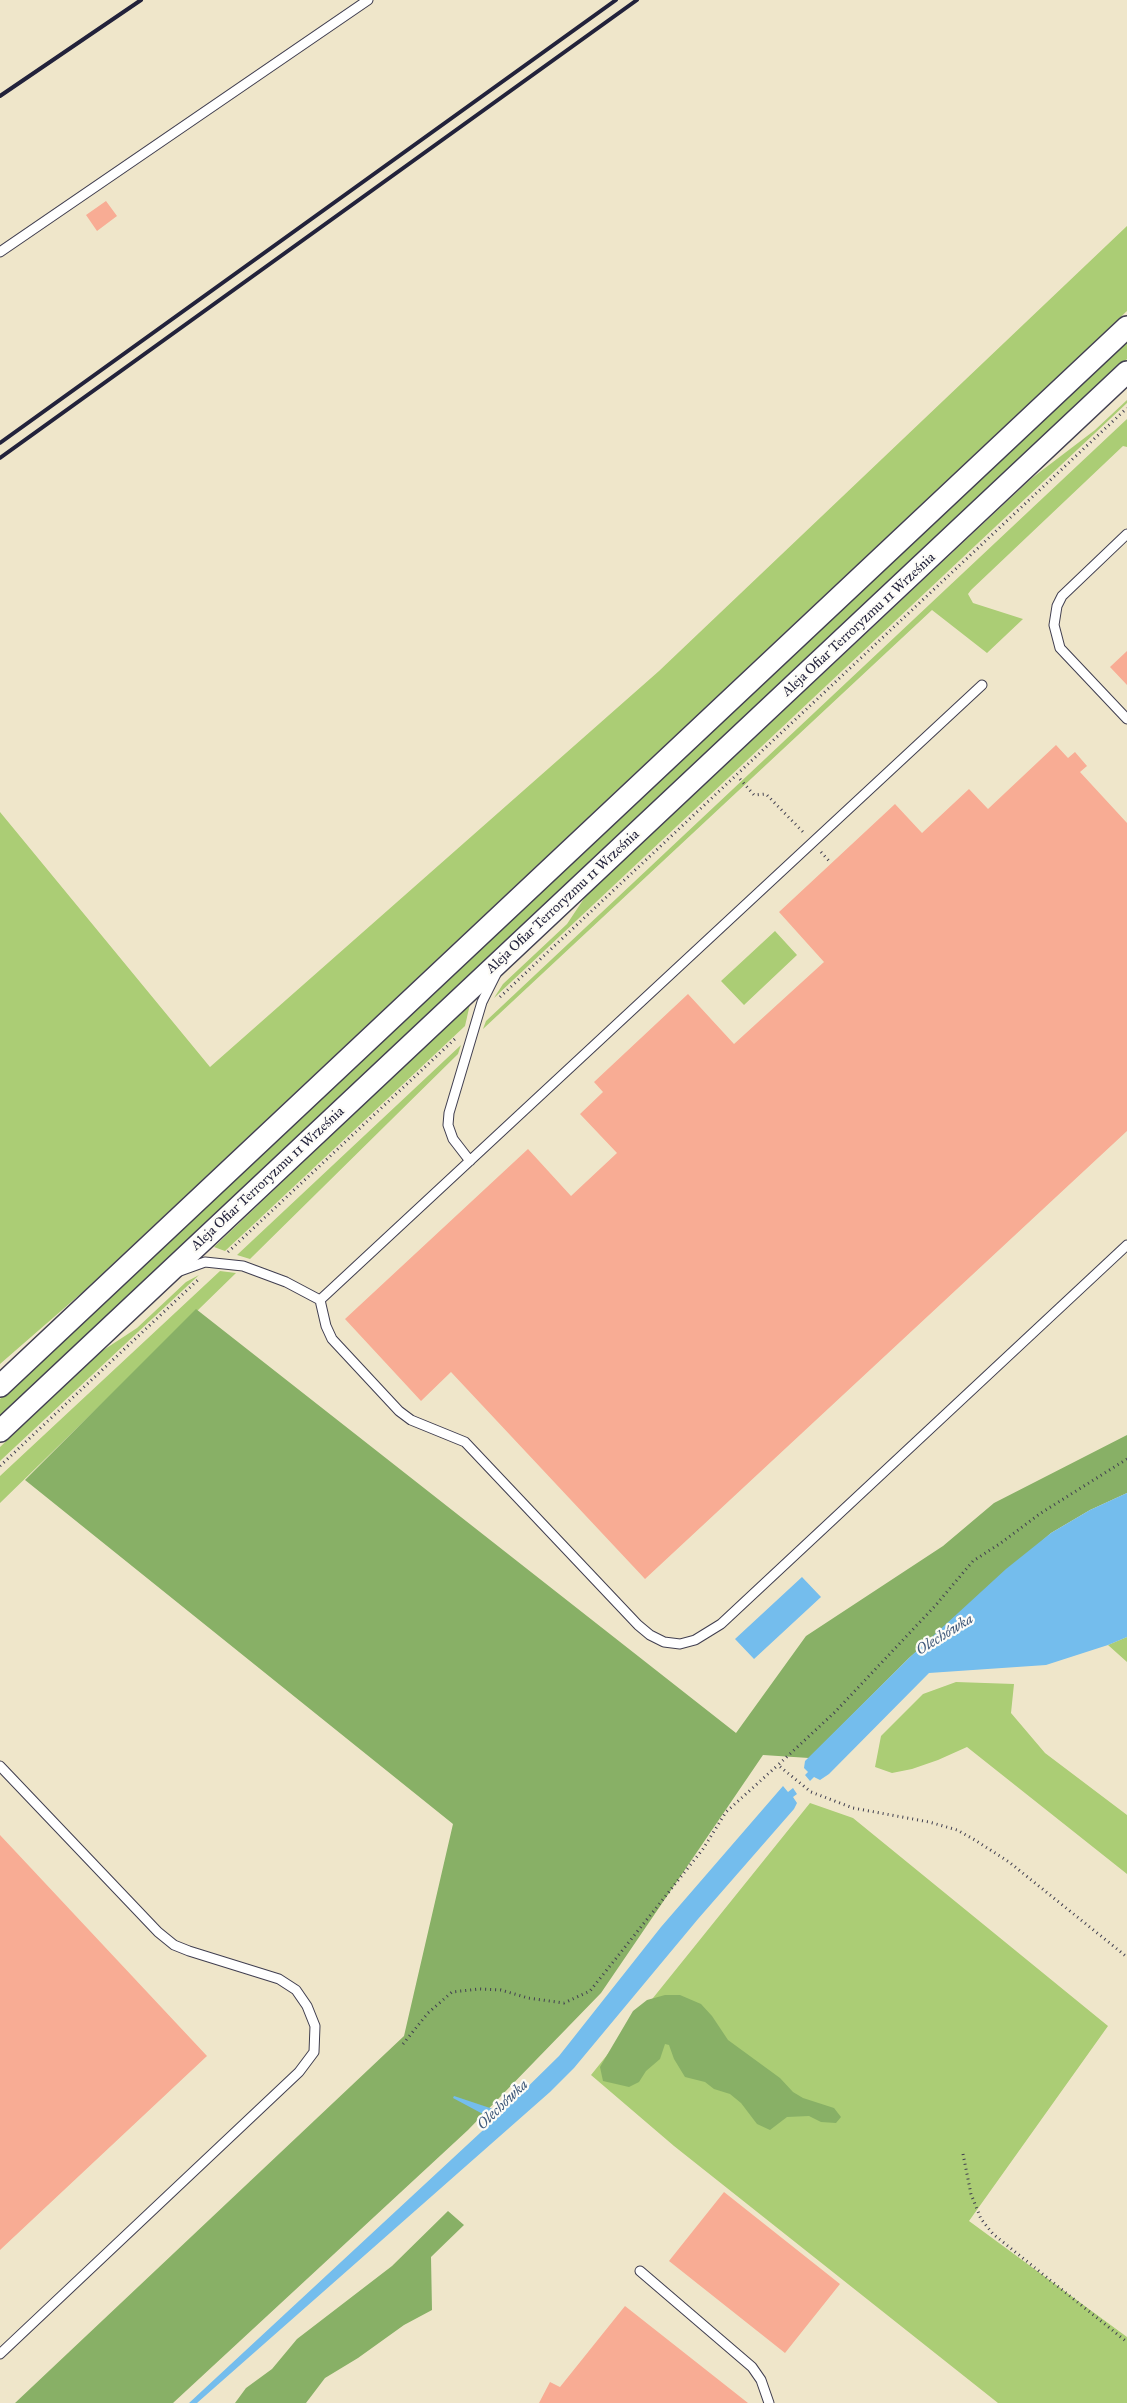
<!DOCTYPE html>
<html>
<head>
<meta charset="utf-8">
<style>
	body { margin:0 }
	canvas { display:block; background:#efe6ca }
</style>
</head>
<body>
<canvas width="1127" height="2403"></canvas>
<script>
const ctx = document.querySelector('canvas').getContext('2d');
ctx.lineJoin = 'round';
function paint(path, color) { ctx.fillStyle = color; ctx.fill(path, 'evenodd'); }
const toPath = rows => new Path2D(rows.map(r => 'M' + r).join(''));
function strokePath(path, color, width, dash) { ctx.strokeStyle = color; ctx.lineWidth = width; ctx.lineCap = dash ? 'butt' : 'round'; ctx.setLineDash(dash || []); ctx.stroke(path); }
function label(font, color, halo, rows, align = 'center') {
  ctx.font = font + ' "IM FELL Great Primer",serif'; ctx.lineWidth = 4.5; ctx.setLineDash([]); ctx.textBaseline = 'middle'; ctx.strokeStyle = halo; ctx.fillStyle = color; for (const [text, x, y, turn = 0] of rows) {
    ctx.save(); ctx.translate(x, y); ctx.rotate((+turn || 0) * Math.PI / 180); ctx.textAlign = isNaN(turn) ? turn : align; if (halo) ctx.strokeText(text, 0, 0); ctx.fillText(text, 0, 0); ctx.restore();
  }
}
const green = toPath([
	[1127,226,1127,311,85,1290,0,1364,0,812,210,1067,659,671],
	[1127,341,1127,359,0,1418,0,1399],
	[1127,400,1127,403,494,998,503,984,567,924,585,897,1032,478,1095,430],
	[1127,419,1127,447,1123,446,971,590,968,594,973,603,1023,619,987,653,932,610,483,1029,486,1021],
	[775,931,797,955,744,1005,721,981],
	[470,1004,465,1026,225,1251,214,1247],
	[461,1045,458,1054,250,1259,237,1255],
	[220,1271,236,1273,0,1503,0,1476],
	[199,1275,0,1461,0,1447,102,1351,137,1328,186,1282],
	[1127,1637,1127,1662,1108,1645],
	[956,1682,1014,1684,1011,1713,1045,1753,1127,1815,1127,1874,967,1747,938,1760,912,1769,892,1773,875,1767,881,1736,923,1694],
	[810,1803,853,1818,1108,2026,969,2221,1127,2337,1127,2403,998,2403,674,2146,591,2075]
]);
const forest = toPath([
	[196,1309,736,1733,806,1636,943,1546,994,1503,1127,1435,1127,1493,1090,1510,1051,1533,909,1658,809,1758,763,1755,601,1993,468,2130,173,2403,15,2403,404,2036,453,1824,25,1480],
	[665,1995,680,1995,701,2004,712,2016,728,2040,780,2078,793,2092,803,2098,834,2108,841,2117,836,2123,821,2122,809,2116,787,2117,770,2130,757,2124,741,2103,730,2094,714,2089,705,2082,685,2077,674,2059,669,2045,665,2044,660,2059,646,2071,639,2082,629,2087,603,2081,600,2067,633,2011,647,2000],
	[448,2211,464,2225,431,2257,432,2310,404,2325,358,2358,325,2378,306,2403,235,2403,246,2388,272,2369,297,2339,392,2266]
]);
const water = toPath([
	[1127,1493,1127,1637,1108,1645,1046,1665,929,1673,829,1774,820,1780,814,1777,810,1781,805,1775,808,1772,804,1768,805,1761,909,1658,1006,1569,1051,1533,1090,1510],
	[802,1577,821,1597,754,1659,735,1639],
	[783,1786,788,1792,793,1788,797,1794,793,1797,797,1803,794,1809,698,1919,574,2068,550,2092,197,2403,189,2403,494,2120,453,2098,454,2096,502,2112,559,2056,661,1927]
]);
const building = toPath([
	[106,201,117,216,97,231,86,215],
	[1127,651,1127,685,1110,667],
	[1056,745,1068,758,1075,752,1087,766,1080,772,1127,823,1127,1131,645,1579,451,1372,421,1401,345,1319,528,1149,571,1196,617,1153,580,1114,603,1092,594,1082,688,994,734,1044,824,962,779,912,895,804,922,833,969,789,988,809],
	[0,1835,207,2056,0,2250],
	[724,2192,840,2284,785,2353,669,2261],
	[625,2306,748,2403,539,2403,550,2382,560,2387]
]);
const path = toPath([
	[740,779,754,795,766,794,805,834],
	[821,852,831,863],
	[500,997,1127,408],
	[228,1252,457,1037],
	[1127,1459,1041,1513,1001,1543,973,1561,935,1606,835,1712,778,1765,811,1792,853,1808,929,1822,957,1830,975,1840,1009,1862,1127,1957],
	[0,1466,200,1278],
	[403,2044,428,2013,452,1992,479,1989,501,1990,528,1998,564,2003,590,1991,703,1849,726,1812,778,1765],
	[963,2154,971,2194,981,2219,993,2234,1127,2342]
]);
const service = toPath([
	[0,252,368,0],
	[1127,534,1062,596,1057,606,1054,625,1060,648,1127,719],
	[470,1161,453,1139,448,1125,449,1113,482,1002,496,974],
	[180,1271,205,1262,243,1266,286,1282,320,1300,326,1326,332,1339,399,1411,411,1420,465,1442,638,1625,650,1635,664,1642,680,1644,695,1640,721,1624,1127,1245],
	[320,1300,982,685],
	[0,1766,158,1932,174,1945,189,1951,279,1979,296,1990,307,2006,315,2026,314,2052,299,2072,0,2354],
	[640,2271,752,2367,761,2380,769,2403]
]);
const tertiary = toPath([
	[0,1386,1127,327],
	[0,1431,1127,372]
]);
const rail = toPath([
	[0,96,141,0],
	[0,443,616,0],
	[0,458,637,0]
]);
const streetNames = [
	["Aleja Ofiar Terroryzmu 11 Września",859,625,-43],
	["Aleja Ofiar Terroryzmu 11 Września",563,902,-43],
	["Aleja Ofiar Terroryzmu 11 Września",268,1179,-43]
];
const waterNames = [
	["Olechówka",945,1635,-32],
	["Olechówka",503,2105,-44]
];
paint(green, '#abcd75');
paint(forest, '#88b066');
paint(water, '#74bded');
paint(building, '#f8ac94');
strokePath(service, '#413f50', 11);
strokePath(tertiary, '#413f50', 24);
strokePath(path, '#413f50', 3, [1, 4]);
strokePath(service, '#fff', 9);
strokePath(tertiary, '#fff', 21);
strokePath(rail, '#22223b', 4);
label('14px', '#22223b', '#fdfcf7', streetNames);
label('italic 15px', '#3f5879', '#fdfcf7', waterNames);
</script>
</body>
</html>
